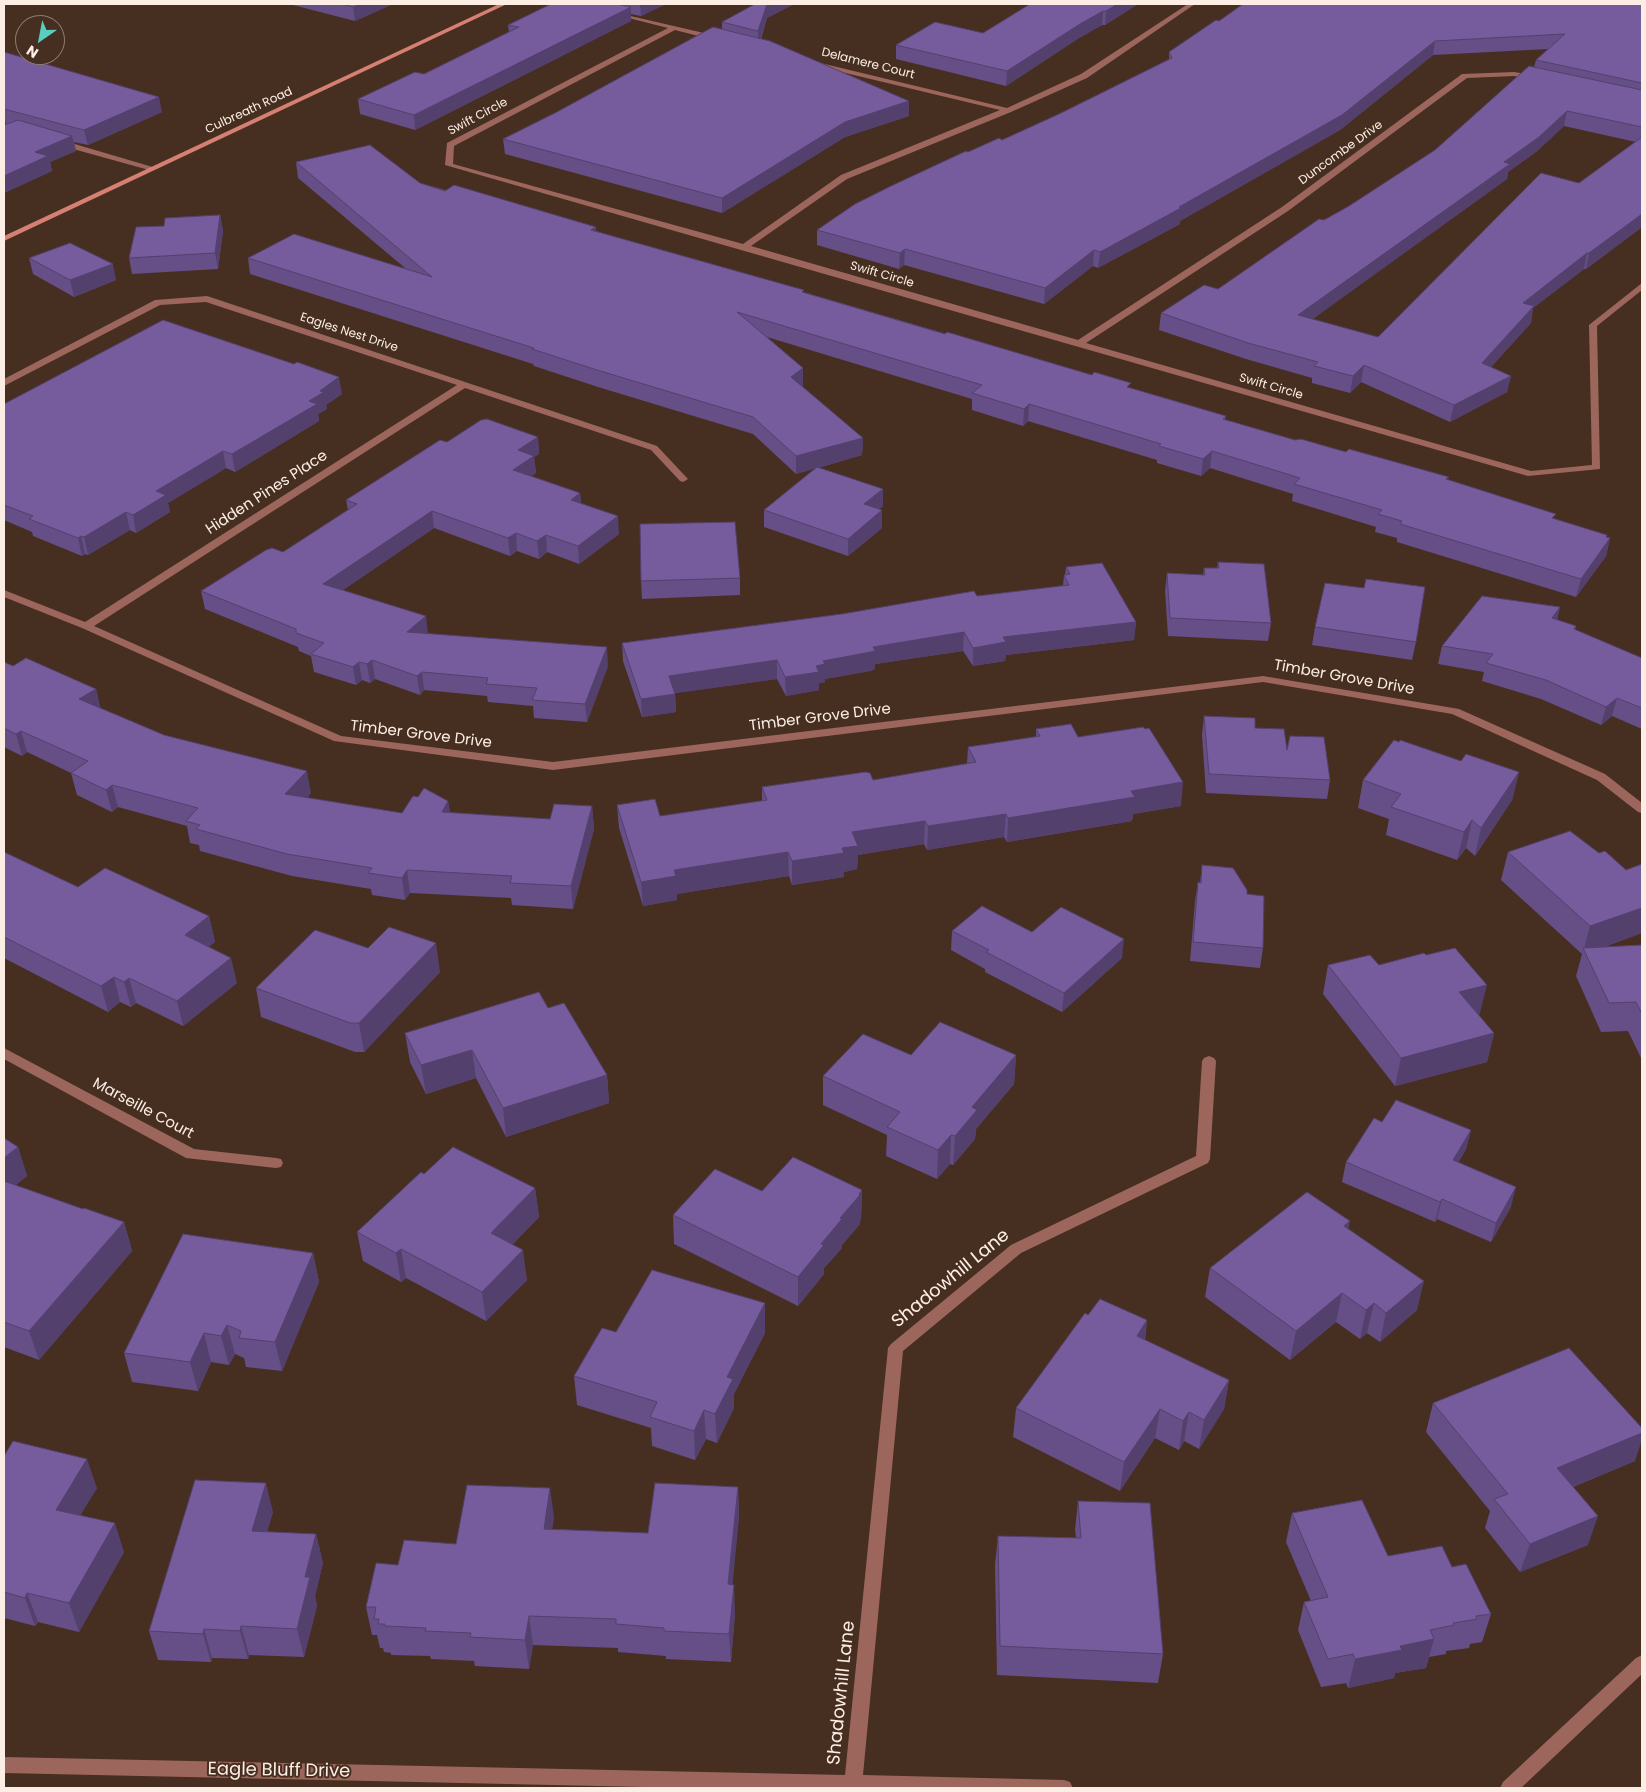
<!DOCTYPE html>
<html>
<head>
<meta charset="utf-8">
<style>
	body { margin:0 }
	#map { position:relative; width:1646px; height:1792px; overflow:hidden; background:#462f20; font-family:Poppins,sans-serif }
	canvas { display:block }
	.frame { position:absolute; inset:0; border:5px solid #fdeee5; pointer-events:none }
	.north { position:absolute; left:15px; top:15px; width:50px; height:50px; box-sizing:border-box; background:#462f20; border:1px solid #8f7b6f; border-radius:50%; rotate:213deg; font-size:14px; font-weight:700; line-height:20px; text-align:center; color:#fdeee5 }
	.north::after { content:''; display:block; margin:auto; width:18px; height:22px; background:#57cec1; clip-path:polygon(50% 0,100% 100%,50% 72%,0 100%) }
</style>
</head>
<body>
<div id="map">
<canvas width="1646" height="1792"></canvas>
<div class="frame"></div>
<div class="north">N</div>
</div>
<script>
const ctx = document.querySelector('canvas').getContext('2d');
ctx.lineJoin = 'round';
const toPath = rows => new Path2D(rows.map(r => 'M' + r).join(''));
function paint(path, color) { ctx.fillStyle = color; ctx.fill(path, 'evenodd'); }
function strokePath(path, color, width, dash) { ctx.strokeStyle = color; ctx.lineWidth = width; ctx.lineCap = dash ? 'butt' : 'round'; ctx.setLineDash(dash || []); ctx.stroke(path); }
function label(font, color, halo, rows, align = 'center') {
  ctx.font = font + ' Poppins,sans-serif'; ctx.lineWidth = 4; ctx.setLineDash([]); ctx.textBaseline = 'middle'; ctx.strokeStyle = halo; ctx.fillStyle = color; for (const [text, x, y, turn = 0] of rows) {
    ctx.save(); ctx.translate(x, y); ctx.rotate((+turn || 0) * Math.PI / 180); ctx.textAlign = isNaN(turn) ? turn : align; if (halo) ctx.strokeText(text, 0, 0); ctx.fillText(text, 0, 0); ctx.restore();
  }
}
const street = toPath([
	[1188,4,1195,4,1087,78,1011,112,847,179,751,246,1078,340,1282,207,1462,74,1514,72,1538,76,1538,80,1535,80,1514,76,1467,78,1288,211,1086,343,1531,471,1592,465,1589,325,1642,283,1642,290,1597,326,1600,469,1528,476,445,165,447,143,668,28,613,14,613,12,717,36,717,40,714,40,675,30,454,146,453,164,743,244,841,175,1000,110,808,64,808,60,1007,108,1081,74,1188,4],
	[55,140,61,140,156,168,149,170,55,144,55,140],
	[207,296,657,446,688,479,683,482,680,481,651,450,465,388,94,626,341,736,553,762,1263,676,1459,709,1605,774,1642,803,1642,813,1638,812,1597,780,1452,714,1263,682,553,770,334,741,82,628,4,597,4,590,85,622,457,385,206,302,160,305,4,386,4,379,155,300,207,296],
	[4,1048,194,1149,276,1158,281,1159,283,1163,281,1167,276,1168,186,1158,4,1059,4,1048],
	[1209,1056,1214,1058,1216,1061,1210,1159,1208,1163,1021,1253,903,1351,863,1775,1064,1780,1070,1782,1073,1788,690,1788,4,1773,4,1757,845,1775,888,1348,891,1344,1011,1245,1196,1156,1202,1061,1204,1058,1209,1056],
	[1642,1655,1642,1674,1521,1788,1500,1788,1503,1782,1636,1658,1642,1655]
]);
const secondary = toPath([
	[499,4,507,4,4,241,4,236,499,4]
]);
const wall = toPath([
	[289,4,393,4,355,21],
	[551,4,666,4,641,16,631,14,631,21,415,130,360,114,358,99,424,74,509,32,508,25],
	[753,4,794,4,767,18,761,39,909,116,845,137,722,213,505,154,503,139,722,29,722,22,753,5],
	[1138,4,1105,25,1102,25,1079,38,1006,86,896,59,896,45,983,33],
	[1642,4,1642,227,1586,269,1584,269,1533,308,1531,323,1491,367,1511,376,1507,392,1450,422,1361,382,1350,393,1312,383,1312,378,1246,359,1159,330,1161,313,1218,289,1324,220,1349,206,1435,150,1534,67,1536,60,1548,49,1433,55,1340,130,1180,221,1180,224,1098,268,1093,266,1044,304,904,265,899,269,817,245,817,230,968,152,1002,140,1059,114,1169,59,1169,52,1219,21],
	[1564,126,1636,142,1579,183,1378,337,1312,319,1507,179,1508,172,1536,152],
	[4,52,162,112,88,145,74,142,76,151,50,162,52,171,4,193],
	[296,162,420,183,596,231,1226,416,1225,420,1295,440,1346,452,1448,480,1555,519,1607,535,1607,537,1610,538,1606,556,1576,597,1397,542,1397,538,1375,532,1376,527,1292,501,1293,494,1210,468,1201,476,1157,463,1157,460,1028,421,1023,426,972,410,972,399,767,337,803,368,803,385,802,386,863,438,862,455,818,468,883,489,883,506,879,509,882,528,848,556,764,527,764,510,816,468,796,474,753,434,598,387,534,366,533,364,250,274,248,258,405,268,298,178],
	[220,215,223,231,218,269,132,274,129,258,164,226],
	[29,258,116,280,74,297,33,274],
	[342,394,326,405,327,409,318,414,319,421,235,472,226,468,168,503,170,512,136,533,130,530,88,555,85,554,82,556,33,536,32,532,4,520,4,404],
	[538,437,539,454,534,457,536,473,531,476,580,493,581,503,619,534,579,564,547,552,539,559,517,551,510,556,434,528,343,590,428,633,608,666,587,722,534,718,533,706,488,702,487,696,424,690,420,695,375,679,370,683,362,680,356,685,314,672,311,656,299,651,298,647,205,609,201,591,283,552,348,510,346,500,447,442],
	[1218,562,1271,623,1268,641,1168,636,1165,591,1167,573,1203,575,1204,568,1217,568],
	[1066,567,1136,622,1134,640,1006,655,1005,661,973,666,963,651,875,664,875,669,870,671,825,679,825,682,819,683,819,690,786,696,777,679,675,693,676,712,642,717,623,661,622,643,977,596,1063,586,1064,575,1065,575],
	[740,578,740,595,642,599,641,581],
	[1560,607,1557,620,1576,626,1575,630,1642,658,1642,729,1612,716,1601,725,1541,699,1482,681,1484,672,1438,664,1442,646],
	[1315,627,1416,642,1412,660,1312,645],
	[4,662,13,666,96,689,100,708,164,735,311,793,307,798,402,813,448,801,450,813,550,819,592,806,594,829,573,909,512,905,511,898,410,893,405,900,372,895,371,889,292,876,200,851,199,845,190,843,187,826,118,807,112,812,77,795,71,773,27,752,22,756,4,747],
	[1204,716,1255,728,1330,780,1327,799,1206,793,1202,735],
	[1036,729,1078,737,1181,806,1133,814,1132,821,1007,842,1004,837,927,850,924,844,858,855,857,869,844,872,844,877,792,885,789,876,677,894,677,900,643,906,619,828,617,805,660,816,762,801,762,787,873,780,967,764,968,747,1036,737],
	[1461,761,1519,772,1512,800,1475,856,1466,848,1457,860,1386,835,1389,819,1358,808,1363,780],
	[4,852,78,887,209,916,215,942,208,947,237,983,183,1026,136,1003,131,1007,120,1002,108,1012,4,958],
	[1508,852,1599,853,1626,870,1642,864,1642,933,1604,947,1642,945,1642,1060,1628,1031,1601,1032,1576,976,1582,954,1501,880],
	[1202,865,1247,894,1263,948,1260,968,1190,961,1195,901,1198,882,1200,883],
	[952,931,1032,932,1122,958,1062,1012,985,972,985,969,951,950],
	[368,948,440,972,364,1052,355,1052,261,1017,256,988],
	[1328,965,1379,965,1480,1013,1478,1014,1494,1033,1487,1062,1395,1086,1323,994],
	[548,1008,607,1075,609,1103,506,1137,476,1078,426,1094,410,1062,405,1033],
	[911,1055,1016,1055,1014,1084,976,1129,975,1139,953,1165,950,1164,937,1179,886,1156,887,1135,823,1105,823,1076],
	[1382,1122,1471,1130,1466,1149,1458,1163,1511,1207,1491,1242,1437,1219,1435,1222,1342,1182,1346,1162],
	[4,1138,18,1147,27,1176,15,1185,83,1209,124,1222,132,1251,39,1360,4,1347],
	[424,1174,535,1188,539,1217,512,1245,527,1280,486,1321,406,1278,401,1282,363,1261,357,1232],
	[862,1190,861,1219,860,1221,860,1224,842,1245,842,1248,824,1268,824,1274,798,1306,674,1244,673,1215,762,1191],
	[1348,1229,1417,1310,1380,1342,1367,1333,1360,1339,1336,1322,1290,1360,1205,1297,1210,1268],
	[313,1253,319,1282,282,1371,246,1367,244,1358,235,1354,229,1365,211,1362,198,1391,132,1382,124,1353],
	[1088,1315,1147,1320,1145,1340,1229,1380,1224,1409,1199,1449,1184,1441,1179,1450,1155,1438,1120,1491,1013,1437,1016,1408],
	[616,1332,765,1333,734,1394,734,1408,717,1443,706,1439,695,1460,652,1446,651,1428,577,1405,574,1376],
	[1433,1403,1635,1461,1573,1487,1588,1545,1520,1572,1485,1528,1490,1511,1426,1432],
	[4,1456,97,1488,80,1515,124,1552,79,1632,38,1622,35,1626,4,1618],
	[738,1487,739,1516,732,1585,735,1613,731,1662,666,1659,666,1656,618,1652,618,1648,533,1645,529,1669,475,1666,474,1661,431,1659,430,1656,391,1655,391,1653,384,1652,383,1648,380,1648,377,1635,372,1635,366,1607,398,1565,456,1544,554,1517,552,1529,648,1533],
	[1078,1501,1163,1654,1158,1683,997,1675,995,1565,998,1536,1076,1538,1075,1530],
	[273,1512,267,1532,316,1534,323,1563,315,1596,317,1606,304,1657,249,1655,248,1659,212,1658,211,1662,158,1660,149,1631],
	[1292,1513,1388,1556,1452,1567,1491,1614,1482,1642,1470,1644,1469,1648,1446,1651,1446,1654,1429,1657,1426,1668,1395,1673,1394,1678,1348,1688,1346,1683,1321,1687,1298,1630,1304,1602,1311,1601,1286,1542]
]);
const shadedWall = toPath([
	[361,4,393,4,355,21,353,7],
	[640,4,666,4,641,16],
	[767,4,794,4,767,18,758,45,758,31],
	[1118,4,1138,4,1105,25,1106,11],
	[631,7,631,21,415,130,414,115],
	[1103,11,1102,25,1079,38,1006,86,1007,71,1080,24],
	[1435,41,1433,55,1340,130,1180,221,1180,224,1098,268,1100,252,1179,207],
	[159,97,162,112,88,145,84,130],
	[909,101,909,116,845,137,722,213,722,198,845,122],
	[1567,111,1564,126,1536,152,1508,172,1507,179,1295,332,1298,315,1504,162],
	[4,116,8,131,4,134],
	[72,136,76,151,50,162,52,171,4,193,4,176,35,152],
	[1642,214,1642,227,1586,269,1589,253],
	[220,215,223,231,218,269,215,253],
	[596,227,597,242,591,230],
	[905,249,904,265,899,269,900,253],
	[1094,250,1093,266,1044,304,1045,288],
	[1587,253,1584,269,1533,308,1531,323,1479,380,1482,363,1523,303],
	[113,264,116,280,74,297,70,280],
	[1364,365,1361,382,1350,393,1353,376],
	[803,368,803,385,791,394,791,377],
	[1511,376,1507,392,1450,422,1454,405],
	[339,377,342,394,326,405,327,409,318,414,319,421,235,472,232,454,309,401,320,391],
	[1029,404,1028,421,1023,426,1024,409],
	[538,437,539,454,534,457,536,473,515,487,513,470,518,450],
	[863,438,862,455,796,474,796,456],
	[223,451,226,468,168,503,170,512,136,533,133,515,156,491],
	[1212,451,1210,468,1201,476,1203,459],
	[883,489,883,506,864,522,864,504],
	[580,493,582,511,571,500],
	[882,510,882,528,848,556,848,539],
	[432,511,434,528,325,602,323,584],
	[126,512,130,530,88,555,84,537],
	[618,516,619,534,579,564,578,546],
	[516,533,517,551,510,556,508,538],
	[546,535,547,552,539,559,537,541],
	[1607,535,1605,545,1610,538,1606,556,1576,597,1581,579],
	[81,536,85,554,82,556,78,538],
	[1560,607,1555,625,1552,618],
	[426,616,428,634,407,632],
	[1136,622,1134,640,1006,655,1005,661,973,666,973,648,1003,637],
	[964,632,963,651,875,664,875,669,870,671,825,679,825,682,819,683,819,690,786,696,785,677,816,666,823,661,873,647],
	[607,647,608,666,587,722,585,704],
	[372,660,375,679,370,683,367,664],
	[777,660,777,679,670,694,669,676],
	[359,662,362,680,356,685,353,667],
	[422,672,424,690,420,695,417,676],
	[96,689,101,710,79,699],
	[675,694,676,712,642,717,641,699],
	[1617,698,1612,716,1601,725,1606,707],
	[21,731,27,752,22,756,16,734],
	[307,771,311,793,289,816,285,794],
	[1519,772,1512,800,1475,856,1481,828],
	[1183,782,1181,806,1133,814,1132,821,1007,842,1008,818,1131,791],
	[112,785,118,807,112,812,106,790],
	[448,801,451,823,442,812],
	[592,806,594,829,573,909,571,886],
	[1006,814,1004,837,927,850,928,826],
	[1472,820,1466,848,1457,860,1464,832],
	[925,821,924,844,858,855,857,869,844,872,844,877,792,885,792,861,842,848,852,832],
	[788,852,789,876,677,894,677,900,643,906,641,882,674,870],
	[407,870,410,893,405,900,402,878],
	[1642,908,1642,933,1586,953,1584,949,1590,926],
	[209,916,215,942,190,960,185,935],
	[1124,939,1122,958,1062,1012,1064,993],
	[436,943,440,972,364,1052,359,1023],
	[231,958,237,983,183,1026,177,1001],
	[114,977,120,1002,108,1012,101,986],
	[129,978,136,1003,131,1007,124,982],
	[1487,985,1480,1013,1453,1021,1459,992],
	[1494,1033,1487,1062,1395,1086,1401,1058],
	[472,1050,476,1078,426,1094,421,1065],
	[1016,1055,1014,1084,976,1129,975,1139,953,1165,955,1136,972,1107],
	[607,1075,609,1103,506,1137,503,1108],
	[1471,1130,1466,1149,1448,1180,1453,1160],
	[951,1135,950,1164,937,1179,938,1150],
	[18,1147,27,1176,4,1195,4,1158],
	[1516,1187,1511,1207,1491,1242,1496,1223],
	[535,1188,539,1217,495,1262,491,1233],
	[862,1190,861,1219,860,1221,860,1224,842,1245,842,1248,824,1268,824,1274,798,1306,798,1277,821,1244],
	[1442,1199,1437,1219,1435,1222,1440,1202],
	[1350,1221,1344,1250,1344,1226],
	[124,1222,132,1251,39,1360,29,1331],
	[401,1249,406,1278,401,1282,396,1253],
	[523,1250,527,1280,486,1321,482,1292],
	[313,1253,319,1282,282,1371,275,1342],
	[1424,1281,1417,1310,1380,1342,1386,1313],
	[1342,1293,1336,1322,1290,1360,1296,1331],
	[765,1303,765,1333,734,1394,734,1408,717,1443,715,1414,727,1377],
	[1374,1303,1367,1333,1360,1339,1366,1310],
	[1147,1320,1143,1349,1137,1336],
	[227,1325,235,1354,229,1365,221,1336],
	[204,1333,211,1362,198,1391,190,1362],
	[1229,1380,1224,1409,1199,1449,1204,1420],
	[1160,1409,1155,1438,1120,1491,1124,1462],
	[704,1410,706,1439,695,1460,694,1431],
	[1189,1412,1184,1441,1179,1450,1183,1421],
	[1642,1433,1642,1440,1635,1461,1547,1497,1557,1468],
	[87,1459,97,1488,66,1539,56,1510],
	[266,1483,273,1512,259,1560,252,1531],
	[738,1487,739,1516,730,1613,728,1584],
	[550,1488,554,1517,547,1558,544,1529],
	[1598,1516,1588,1545,1520,1572,1530,1544],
	[115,1523,124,1552,79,1632,69,1603],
	[316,1534,323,1563,315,1596,317,1606,304,1657,297,1629,305,1577],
	[734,1585,735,1613,731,1662,729,1634],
	[27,1593,38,1622,35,1626,25,1598],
	[529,1616,533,1645,529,1669,525,1640],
	[241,1626,249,1655,248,1659,240,1631],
	[204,1629,212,1658,211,1662,203,1634],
	[1434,1639,1426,1668,1395,1673,1394,1678,1348,1688,1355,1659,1400,1646]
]);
const building = toPath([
	[341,4,361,4,353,7,341,4],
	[551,4,617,4,631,7,414,115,358,99,415,72,424,74,519,27,508,25,551,4],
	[755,4,768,4,767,4,758,31,722,22,755,4],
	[1030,4,1118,4,1106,11,1103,11,1080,24,1007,71,896,45,935,22,983,33,1030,4],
	[1243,4,1642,4,1642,83,1536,60,1565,34,1435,41,1342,115,1179,207,1181,208,1100,252,1094,250,1045,288,905,249,900,253,817,230,855,204,891,186,966,151,968,152,999,138,1002,140,1059,114,1172,58,1169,52,1216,20,1219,21,1243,4],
	[713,27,770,41,909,101,845,122,722,198,503,139,555,113,713,27],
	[4,52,159,97,84,130,4,109,4,52],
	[1529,66,1642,90,1642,127,1567,111,1539,137,1504,162,1510,164,1298,315,1378,337,1541,173,1579,183,1642,137,1642,214,1589,253,1587,253,1523,303,1534,306,1482,363,1511,376,1454,405,1364,365,1353,376,1314,366,1318,362,1248,343,1161,313,1204,285,1218,289,1319,219,1324,220,1349,206,1435,150,1529,66],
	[18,120,72,136,35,152,48,156,4,176,4,125,18,120],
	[370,145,420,183,445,191,454,185,596,227,591,230,804,290,802,292,945,334,947,332,1092,375,1094,372,1131,383,1127,387,1226,416,1223,419,1295,440,1301,439,1346,452,1349,449,1449,477,1446,479,1556,514,1552,518,1607,535,1606,537,1610,538,1581,579,1400,524,1402,521,1378,514,1382,510,1294,484,1300,478,1212,451,1203,459,1159,446,1161,444,1029,404,1024,409,972,393,982,385,737,312,803,368,791,377,863,438,796,456,753,417,597,370,532,349,534,348,248,258,294,234,432,277,296,162,370,145],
	[220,215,215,253,129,258,136,227,164,226,165,218,220,215],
	[70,243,113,264,70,280,29,258,70,243],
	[163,320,294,364,297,362,339,377,320,391,324,392,309,401,317,404,232,454,223,451,156,491,166,495,133,515,126,512,84,537,81,536,78,538,29,519,33,516,4,505,4,404,163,320],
	[487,419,538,437,518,450,534,456,513,470,580,493,571,500,618,516,578,546,546,535,537,541,516,533,508,538,432,511,323,584,426,616,407,632,607,647,585,704,532,700,537,688,486,684,488,678,422,672,417,676,372,660,367,664,359,662,353,667,311,654,324,643,296,633,296,629,201,591,266,550,272,548,283,552,357,504,346,500,440,440,447,442,481,420,487,419],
	[817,467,883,489,864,504,882,510,848,539,764,510,817,467],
	[735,522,740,578,641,581,640,524,735,522],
	[1218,562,1264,564,1271,623,1170,618,1167,573,1205,575,1204,568,1219,568,1218,562],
	[1102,563,1136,622,1003,637,1006,642,973,648,964,632,873,647,875,651,871,652,823,661,825,664,816,666,819,672,785,677,777,660,669,676,675,694,641,699,622,643,842,614,974,591,977,596,1069,585,1064,575,1070,574,1066,567,1102,563],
	[1366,579,1425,587,1416,642,1315,627,1325,583,1364,588,1366,579],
	[1482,596,1560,607,1552,618,1576,626,1574,629,1642,658,1642,708,1617,698,1606,707,1546,680,1486,663,1493,654,1442,646,1482,596],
	[26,658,96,689,79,699,164,735,307,771,285,794,402,813,413,796,418,797,424,788,448,801,442,812,550,819,554,804,592,806,571,886,510,883,512,876,407,870,402,878,368,873,372,868,287,854,196,829,200,825,186,821,198,808,112,785,106,790,71,773,88,761,21,731,16,734,4,728,4,662,13,666,26,658],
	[1204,716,1255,718,1255,728,1284,729,1287,750,1290,736,1324,737,1330,780,1209,774,1204,716],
	[1071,724,1078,737,1143,727,1145,729,1149,728,1183,782,1131,791,1135,797,1008,818,1006,814,928,826,925,821,852,832,858,846,842,848,844,853,792,861,788,852,674,870,676,876,641,882,617,805,655,799,660,816,767,800,762,787,865,772,870,773,873,780,976,762,968,747,1040,736,1036,729,1071,724],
	[1394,740,1399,742,1400,740,1461,761,1466,754,1519,772,1481,828,1472,820,1464,832,1391,807,1401,794,1363,780,1394,740],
	[1570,831,1599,853,1605,851,1626,870,1642,864,1642,908,1590,926,1508,852,1570,831],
	[4,852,78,887,105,868,209,916,185,935,231,958,177,1001,129,978,124,982,114,977,101,986,4,937,4,852],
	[1202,865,1233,868,1247,890,1247,894,1264,896,1263,948,1193,942,1198,882,1201,883,1202,865],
	[982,906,1032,932,1061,907,1124,939,1064,993,986,952,989,950,952,931,982,906],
	[389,927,436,943,359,1023,350,1023,256,988,315,930,368,948,389,927],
	[1642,945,1642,1014,1636,1002,1609,1003,1583,948,1642,945],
	[1455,948,1487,985,1459,992,1494,1033,1401,1058,1328,965,1370,955,1379,965,1424,953,1426,955,1455,948],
	[539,992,548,1008,564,1003,607,1075,503,1108,472,1050,421,1065,405,1033,539,992],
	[940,1022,1016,1055,972,1107,977,1110,955,1136,951,1135,938,1150,887,1127,900,1112,823,1076,863,1034,911,1055,940,1022],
	[1396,1100,1471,1130,1453,1160,1516,1187,1496,1223,1442,1199,1440,1202,1346,1162,1374,1118,1382,1122,1396,1100],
	[4,1138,18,1147,4,1158,4,1138],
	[453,1147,535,1188,491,1233,523,1250,482,1292,401,1249,396,1253,357,1232,421,1172,424,1174,453,1147],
	[793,1157,862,1190,859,1194,860,1195,840,1218,842,1219,821,1244,824,1245,798,1277,673,1215,715,1169,762,1191,793,1157],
	[4,1181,83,1209,84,1208,124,1222,29,1331,4,1322,4,1181],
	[1307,1192,1350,1221,1344,1226,1424,1281,1386,1313,1374,1303,1366,1310,1342,1293,1296,1331,1210,1268,1307,1192],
	[183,1234,313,1253,275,1342,239,1338,241,1331,227,1325,221,1336,204,1333,190,1362,124,1353,183,1234],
	[652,1270,765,1303,727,1377,733,1379,715,1414,704,1410,694,1431,650,1417,657,1402,574,1376,602,1328,616,1332,652,1270],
	[1100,1299,1147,1320,1137,1336,1229,1380,1204,1420,1189,1412,1183,1421,1160,1409,1124,1462,1016,1408,1085,1313,1088,1315,1100,1299],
	[1569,1348,1642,1428,1642,1433,1557,1468,1598,1516,1530,1544,1494,1499,1508,1494,1433,1403,1569,1348],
	[13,1441,87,1459,56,1510,115,1523,69,1603,27,1593,25,1598,4,1592,4,1456,13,1441],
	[195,1480,266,1483,252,1531,316,1534,305,1577,310,1577,297,1629,241,1626,240,1631,204,1629,203,1634,149,1631,195,1480],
	[655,1483,738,1487,728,1584,734,1585,729,1634,664,1631,664,1628,616,1624,616,1619,529,1616,525,1640,470,1637,471,1633,425,1631,426,1628,385,1626,385,1624,378,1624,379,1619,374,1619,376,1607,366,1607,376,1563,398,1565,404,1540,456,1544,467,1485,550,1488,544,1529,648,1533,655,1483],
	[1362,1500,1388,1556,1442,1546,1452,1567,1466,1564,1491,1614,1476,1616,1477,1619,1453,1623,1454,1625,1430,1630,1434,1639,1400,1646,1402,1650,1355,1659,1353,1654,1328,1659,1304,1602,1328,1597,1292,1513,1362,1500],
	[1078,1501,1150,1503,1163,1654,1000,1646,998,1536,1081,1538,1078,1501]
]);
const farStreetnames = [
	["Delamere Court",868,64,14],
	["Culbreath Road",249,111,-25],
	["Swift Circle",478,117,-28],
	["Duncombe Drive",1341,153,-36],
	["Swift Circle",882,275,16],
	["Eagles Nest Drive",349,333,18],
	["Swift Circle",1271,387,16]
];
const streetNames = [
	["Hidden Pines Place",267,493,-33],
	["Timber Grove Drive",1344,678,10],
	["Timber Grove Drive",820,718,-7],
	["Timber Grove Drive",421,735,7],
	["Marseille Court",143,1109,28]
];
const nearStreetnames = [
	["Shadowhill Lane",951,1279,-39],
	["Shadowhill Lane",842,1693,-84],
	["Eagle Bluff Drive",279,1771,1]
];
paint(street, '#9d665d');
paint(secondary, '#d67f73');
paint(wall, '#654f86');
paint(shadedWall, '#53406d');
paint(building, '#765c9c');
strokePath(building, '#53406d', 1);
label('12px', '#fdeee5', '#462f20', farStreetnames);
label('15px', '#fdeee5', '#462f20', streetNames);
label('18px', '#fdeee5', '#462f20', nearStreetnames);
</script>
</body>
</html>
